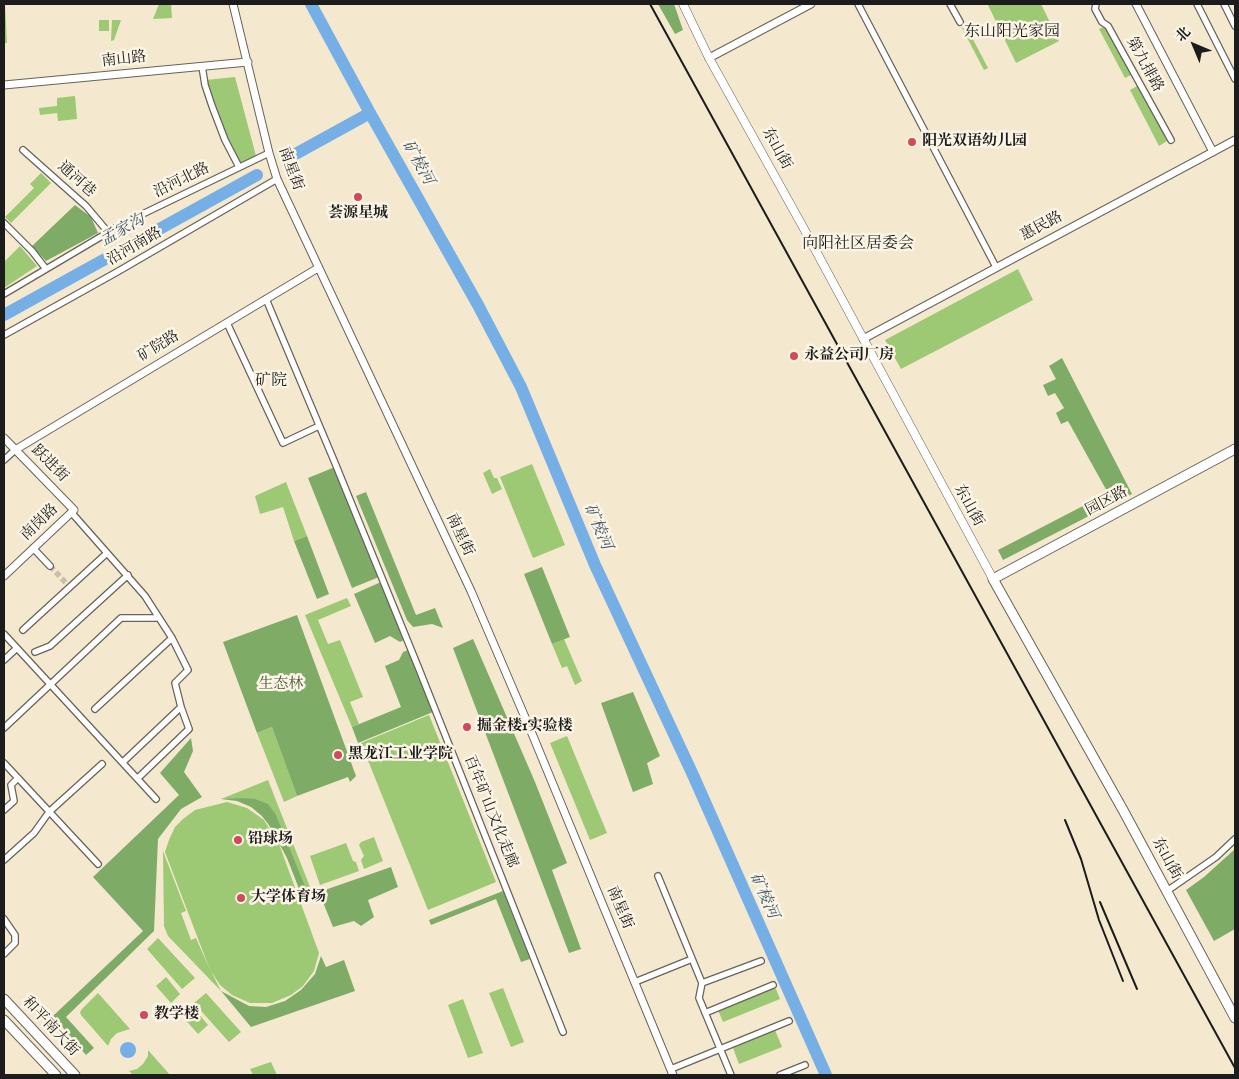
<!DOCTYPE html>
<html>
<head>
<meta charset="utf-8">
<style>
	body { margin:0 }
	#map { position:relative; width:1239px; height:1079px; overflow:hidden; background:#f4e8ce; font-family:"IM FELL English","Noto Serif SC",serif }
	canvas { display:block }
	.frame { position:absolute; inset:0; border:5px solid #1c1c1c; pointer-events:none }
	.north { position:absolute; left:1169px; top:20px; width:50px; height:50px; -webkit-text-stroke:4px #fcf5e5; paint-order:stroke; rotate:315deg; font-size:14px; font-weight:700; line-height:20px; text-align:center; color:#1c1c1c }
	.north::after { content:''; display:block; margin:auto; width:18px; height:22px; background:#1c1c1c; clip-path:polygon(50% 0,100% 100%,50% 72%,0 100%) }
</style>
</head>
<body>
<div id="map">
<canvas width="1239" height="1079"></canvas>
<div class="frame"></div>
<div class="north">北</div>
</div>
<script>
const ctx = document.querySelector('canvas').getContext('2d');
ctx.lineJoin = 'round';
function paint(path, color) { ctx.fillStyle = color; ctx.fill(path, 'evenodd'); }
const toPath = rows => new Path2D(rows.map(r => 'M' + r).join(''));
function strokePath(path, color, width, dash) { ctx.strokeStyle = color; ctx.lineWidth = width; ctx.lineCap = dash ? 'butt' : 'round'; ctx.setLineDash(dash || []); ctx.stroke(path); }
function label(font, color, halo, rows, align = 'center') {
  ctx.font = font + ' "IM FELL English","Noto Serif SC",serif'; ctx.lineWidth = 5; ctx.setLineDash([]); ctx.textBaseline = 'middle'; ctx.strokeStyle = halo; ctx.fillStyle = color; for (const [text, x, y, turn = 0] of rows) {
    ctx.save(); ctx.translate(x, y); ctx.rotate((+turn || 0) * Math.PI / 180); ctx.textAlign = isNaN(turn) ? turn : align; if (halo) ctx.strokeText(text, 0, 0); ctx.fillText(text, 0, 0); ctx.restore();
  }
}
const green = toPath([
	[159,4,171,4,172,18,153,19],
	[990,4,1041,4,1059,41,1016,63,988,5],
	[4,5,5,5,7,43,4,43],
	[99,20,109,20,109,31,99,31],
	[112,20,121,20,114,40,111,41],
	[966,26,988,68,984,70,962,28],
	[1106,26,1131,75,1125,78,1099,29],
	[235,77,256,156,239,165,213,105,206,80],
	[1139,85,1167,141,1159,146,1130,90],
	[75,96,77,119,58,121,57,113,40,115,39,108,57,106,57,98],
	[41,173,51,183,11,223,5,217,34,188,30,184],
	[20,246,37,266,4,288,4,262],
	[1018,269,1033,300,901,369,885,340],
	[532,464,565,545,533,558,500,477],
	[490,469,494,478,497,478,502,489,492,494,483,473],
	[286,482,307,536,294,541,283,507,260,514,255,496],
	[347,598,351,606,318,620,328,644,340,640,363,697,350,702,359,724,352,727,305,615],
	[564,639,582,681,575,685,567,666,562,668,552,644],
	[429,715,496,882,428,910,361,743],
	[272,727,297,796,284,802,257,733],
	[567,736,607,833,590,840,550,743],
	[268,780,310,887,300,891,280,839,249,799,221,799],
	[227,802,247,808,264,820,279,844,319,953,314,971,303,986,291,995,272,1003,250,1003,232,995,220,985,211,971,221,991,168,936,164,926,163,851,186,911,181,913,191,940,196,938,210,970,165,852,169,840,175,827,183,819,195,810],
	[374,837,383,861,364,869,361,860,364,856,359,845,361,842],
	[346,843,353,861,356,862,359,871,320,885,310,856],
	[158,938,195,978,182,989,147,949],
	[166,977,180,994,171,1003,156,986],
	[775,987,780,999,723,1022,718,1010],
	[503,988,524,1042,511,1047,489,993],
	[98,993,130,1029,117,1033,111,1039,108,1046,81,1015,80,1012,82,1009],
	[206,993,241,1032,229,1042,194,1003],
	[463,999,483,1053,468,1058,448,1005],
	[193,1007,208,1025,198,1034,182,1016],
	[775,1030,782,1047,739,1064,733,1048],
	[148,1050,170,1075,133,1075,129,1071,137,1069,143,1064,148,1056],
	[271,1062,277,1075,253,1075,250,1069]
]);
const forest = toPath([
	[658,4,674,4,683,30,675,34],
	[75,205,91,217,98,233,46,261,32,246],
	[1062,358,1132,494,1003,560,998,550,1108,493,1068,421,1061,424,1056,413,1064,408,1055,393,1048,396,1043,385,1056,379,1049,366],
	[335,467,379,577,352,588,308,478],
	[366,492,416,615,435,608,443,628,432,624,413,627,407,620,356,496],
	[307,536,329,594,317,599,294,541],
	[542,567,570,637,552,644,524,574],
	[381,582,404,640,400,642,390,636,375,643,354,594],
	[297,615,356,776,350,782,348,777,297,796,272,727,257,733,223,642],
	[473,639,535,782,567,863,552,870,581,949,569,953,453,648],
	[408,650,433,712,358,743,352,727,401,707,385,666,399,660,403,652],
	[633,692,660,756,647,763,653,784,633,792,601,703],
	[191,738,193,751,184,772,202,797,181,809,158,839,154,931,66,1017,94,1048,86,1055,53,1016,143,931,93,877,179,795,160,773],
	[242,798,255,799,268,804,276,815,306,889,300,891,287,858,269,825,262,816,251,807,237,801,221,799],
	[1235,849,1235,929,1214,941,1186,890,1204,877],
	[391,867,398,887,368,900,374,917,361,926,354,921,333,927,319,892],
	[503,891,530,959,521,962,496,899,431,925,429,920],
	[321,956,326,967,344,960,355,991,251,1027,221,991,249,1006,266,1007,285,1001,301,990,315,974]
]);
const water = toPath([
	'120 1050a8 8 0 1 1 16 0a8 8 0 1 1-16 0Z'
]);
const river = toPath([
	[311,4,370,113,478,305,521,387,595,565,693,775,826,1075],
	[290,157,370,113],
	[4,315,257,175]
]);
const minorTunnel = toPath([
	[50,566,70,587]
]);
const minor = toPath([
	[858,4,996,267],
	[950,4,960,22],
	[1096,4,1095,9,1102,22,1108,26,1171,140],
	[1197,4,1235,79],
	[1224,4,1235,26],
	[202,66,205,85,212,106,225,140,239,167],
	[23,150,86,206,108,232],
	[4,223,32,251,46,269],
	[4,294,124,223,269,153],
	[266,299,335,463,419,669,563,1032],
	[227,323,283,443,319,426],
	[4,335,117,272,277,179],
	[4,460,15,450],
	[71,512,145,596,172,638,188,670,175,683,181,707,123,762],
	[33,548,50,566],
	[23,630,107,553],
	[4,634,156,799],
	[35,652,50,646,128,575],
	[4,660,17,648],
	[95,709,172,638],
	[4,728,121,618,159,618],
	[4,763,98,864],
	[138,778,189,729,181,707],
	[4,810,14,801,11,785,18,778],
	[4,860,34,833,49,812,102,764],
	[658,876,702,983,699,998,731,1075],
	[1167,891,1216,857,1235,839],
	[4,919,15,935,15,943,4,954],
	[635,982,692,959],
	[702,983,761,961],
	[705,1013,773,985],
	[671,1069,789,1021],
	[780,1075,805,1065]
]);
const tertiary = toPath([
	[233,4,269,153,277,179,471,591,533,736,673,1075],
	[1136,4,1213,152],
	[709,58,811,4],
	[4,85,248,62],
	[863,339,1235,140],
	[4,438,74,510,4,576],
	[15,450,318,268]
]);
const secondary = toPath([
	[683,4,709,58,803,227,993,579]
]);
const primary = toPath([
	[4,999,75,1075],
	[4,1020,56,1075]
]);
const trunk = toPath([
	[1235,449,993,579,1123,810,1235,1018]
]);
const rail = toPath([
	[650,4,1235,1068],
	[1065,820,1081,859,1099,920,1123,981],
	[1100,902,1137,989]
]);
const markers = [
	[912,142,5,"#d1495b"],
	[358,197,5,"#d1495b"],
	[794,356,5,"#d1495b"],
	[467,727,5,"#d1495b"],
	[338,755,5,"#d1495b"],
	[238,840,5,"#d1495b"],
	[241,898,5,"#d1495b"],
	[144,1015,5,"#d1495b"]
];
const streetNames = [
	["南山路",124,60,-6],
	["第九排路",1144,65,61],
	["东山街",776,149,61],
	["南星街",290,169,70],
	["通河巷",76,180,42],
	["沿河北路",182,181,-26],
	["惠民路",1042,227,-28],
	["沿河南路",135,247,-30],
	["矿院路",159,347,-31],
	["跃进街",49,464,45],
	["园区路",1107,502,-28],
	["东山街",968,506,61],
	["南岗路",40,523,-44],
	["南星街",459,535,65],
	["百年矿山文化走廊",490,812,68],
	["东山街",1166,859,61],
	["南星街",619,908,67],
	["和平南大街",50,1027,47]
];
const poiNames = [
	["阳光双语幼儿园",922,142],
	["荟源星城",358,214,"center"],
	["永益公司厂房",804,356],
	["掘金楼1实验楼",477,727],
	["黑龙江工业学院",348,755],
	["铅球场",248,840],
	["大学体育场",251,898],
	["教学楼",154,1015]
];
const parkNames = [
	["生态林",281,685]
];
const neighbourhoodNames = [
	["东山阳光家园",1012,33],
	["向阳社区居委会",858,245],
	["矿院",271,382]
];
const waterNames = [
	["矿棱河",417,163,61],
	["孟家沟",123,231,-29],
	["矿棱河",597,527,67],
	["矿棱河",763,896,66]
];
paint(green, '#9dc874');
paint(forest, '#7eac66');
paint(water, '#75afe5');
strokePath(river, '#75afe5', 12);
strokePath(minorTunnel, '#c9bfaa', 5.5, [5.5, 3]);
strokePath(minor, '#68635a', 8);
strokePath(tertiary, '#68635a', 9);
strokePath(secondary, '#68635a', 9);
strokePath(primary, '#68635a', 11);
strokePath(trunk, '#68635a', 11);
strokePath(minor, '#fff', 5.5);
strokePath(tertiary, '#fff', 7);
strokePath(secondary, '#fff', 8);
strokePath(primary, '#fff', 9);
strokePath(trunk, '#fff', 9);
strokePath(rail, '#1c1c1c', 2);
for (const [x, y, r, color] of markers) { const dot = new Path2D(); dot.arc(x, y, r, 0, 2 * Math.PI); ctx.fillStyle = color; ctx.fill(dot); strokePath(dot, '#fcf5e5', 2); }
label('15px', '#1c1c1c', '#fcf5e5', streetNames);
label('bold 15px', '#1c1c1c', '#fcf5e5', poiNames, 'left');
label('15px', '#49583b', '#fcf5e5', parkNames);
label('16px', '#1c1c1c', '#fcf5e5', neighbourhoodNames);
label('italic 16px', '#40576c', '#fcf5e5', waterNames);
</script>
</body>
</html>
